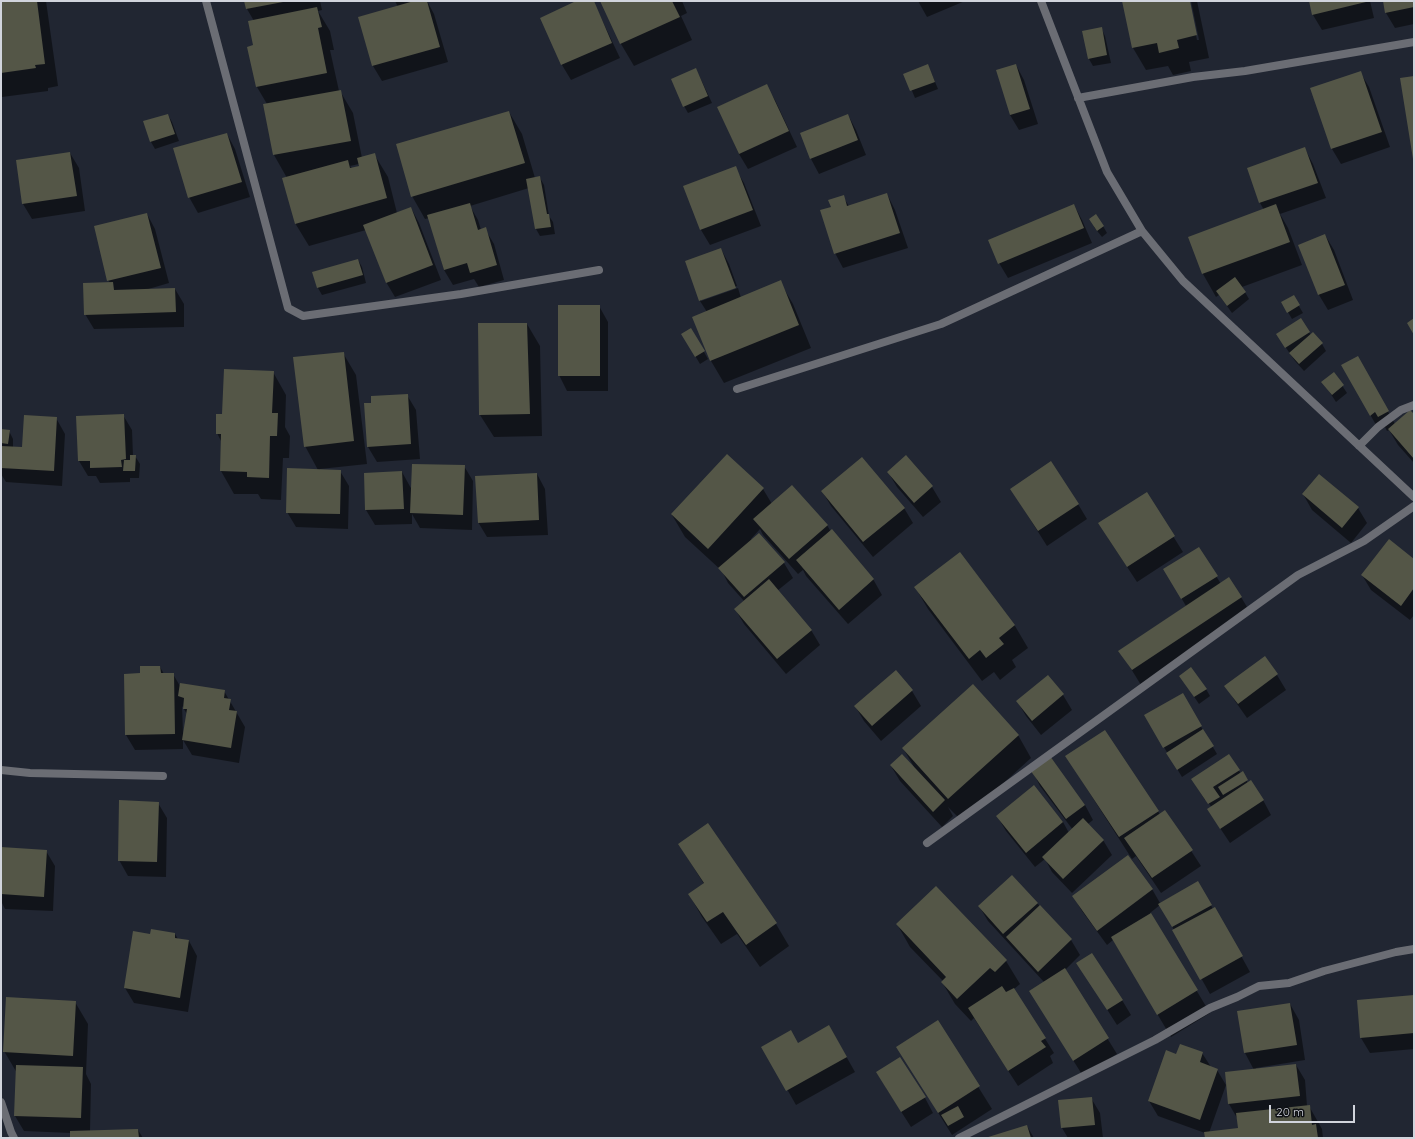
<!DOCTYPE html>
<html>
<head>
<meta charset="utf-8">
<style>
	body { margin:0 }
	#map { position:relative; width:1415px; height:1139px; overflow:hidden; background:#212632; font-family:Quicksand,sans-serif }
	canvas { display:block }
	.frame { position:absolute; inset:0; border:2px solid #d1d4dc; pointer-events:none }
	.scale { position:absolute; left:1269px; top:1105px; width:86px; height:18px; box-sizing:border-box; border:2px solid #d1d4dc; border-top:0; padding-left:5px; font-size:12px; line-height:14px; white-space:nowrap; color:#d1d4dc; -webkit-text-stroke:3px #0d0f14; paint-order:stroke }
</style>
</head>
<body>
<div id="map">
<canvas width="1415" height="1139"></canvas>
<div class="frame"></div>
<div class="scale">20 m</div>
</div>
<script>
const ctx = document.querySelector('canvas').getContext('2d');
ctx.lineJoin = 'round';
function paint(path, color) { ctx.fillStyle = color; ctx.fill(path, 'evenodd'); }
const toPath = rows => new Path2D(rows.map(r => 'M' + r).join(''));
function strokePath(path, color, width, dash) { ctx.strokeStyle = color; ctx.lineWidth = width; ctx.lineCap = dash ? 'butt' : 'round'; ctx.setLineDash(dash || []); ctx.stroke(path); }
const shadow = toPath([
	[1,1,46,1,58,86,48,88,48,91,2,97],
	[246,1,320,1,322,10,318,11,330,31,334,50,330,50,339,91,340,91,353,113,362,158,374,154,388,177,397,213,411,208,419,223,441,280,395,297,386,282,366,230,309,246,295,223,287,178,274,155,264,105,267,104,257,87,248,48,254,46,254,21,247,9],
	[359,164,360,166,352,168,350,166],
	[395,1,410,1,411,3,418,1,427,1,434,14,448,62,382,81,373,66,359,17,398,7],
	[579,1,593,1,620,58,571,80,562,65,541,18],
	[601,1,682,1,687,13,681,16,692,40,634,66,621,44],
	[918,1,965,1,927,17],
	[1123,1,1189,1,1197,40,1199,40,1191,1,1197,1,1209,58,1189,62,1191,71,1173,75,1168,66,1146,70,1133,48],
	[1310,1,1370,1,1374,18,1322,30,1313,15],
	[1384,1,1414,1,1414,24,1395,28,1386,13],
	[1101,28,1105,36,1111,63,1093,66,1089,59],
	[928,65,938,89,915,98,905,74],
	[1016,65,1024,80,1038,124,1019,130,1010,115],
	[696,69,712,103,688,113,684,106],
	[1360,72,1369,87,1390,147,1341,164,1332,149,1311,89],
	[766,85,775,100,797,147,748,169,739,154,718,107],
	[509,112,522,134,535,178,540,178,544,185,549,216,553,222,555,234,540,236,536,229,529,188,470,206,478,220,481,230,485,229,494,244,504,280,479,287,474,279,453,285,444,270,429,218,425,219,412,196],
	[168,115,172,122,179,141,155,149,151,142,144,122],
	[848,115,856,130,866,155,819,174,811,159,801,134],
	[227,134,235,149,250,197,198,213,189,197],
	[1305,149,1313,164,1326,198,1280,214,1288,228,1302,265,1242,287,1249,299,1232,313,1219,295,1216,297,1203,274,1190,238,1264,210,1260,203,1248,168],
	[70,153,79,168,85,211,32,219,23,204],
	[735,168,744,183,761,226,710,245,701,230,685,187],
	[887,194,895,210,908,248,843,268,835,253,832,207,843,197,849,206],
	[1074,205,1082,220,1092,243,1008,278,999,263],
	[147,214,155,229,169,283,145,290,175,289,184,304,184,327,94,329,85,314,110,283,108,280],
	[1103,226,1107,233,1102,237,1094,227],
	[1325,235,1334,250,1353,300,1328,310,1319,295,1299,245],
	[721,249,729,264,737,286,701,299,701,301,738,288,741,298,780,282,793,304,811,348,724,383,711,361,693,317,707,312,700,301,686,262],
	[358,260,362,267,366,283,322,295,318,288,314,272],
	[1293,296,1303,313,1292,319,1282,302],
	[599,306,608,322,608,391,567,391,559,375],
	[1300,319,1311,335,1322,344,1326,351,1304,371,1295,361,1282,342],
	[527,324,540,346,542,436,494,437,480,415],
	[691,329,708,359,700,364,682,334],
	[343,353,356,375,367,464,320,469,320,470,340,471,349,486,348,529,296,527,287,512,318,470,305,446],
	[1357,357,1395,424,1414,416,1414,463,1398,445,1389,430,1387,431,1385,427,1379,430,1342,366],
	[273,372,286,395,285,427,290,436,289,458,283,458,281,500,261,499,258,494,234,494,221,471,222,443,217,433,223,415],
	[1334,373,1347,393,1336,402,1323,382],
	[407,395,416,410,420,459,377,462,368,447,372,404],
	[123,415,132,430,133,456,135,456,140,464,139,478,130,478,130,482,100,483,96,476,88,476,79,461,77,417],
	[56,418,65,434,62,486,6,482,1,474,1,430,9,431,13,439,13,448,23,448],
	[727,455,763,489,772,504,827,525,831,532,873,579,882,595,848,624,806,576,803,570,798,574,763,535,760,529,751,539,784,563,793,578,777,591,811,630,820,645,786,674,744,624,735,609,744,601,728,583,722,571,685,537,672,515],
	[906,456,932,487,941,502,923,517,897,487,888,472],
	[464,466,473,481,472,530,420,528,412,514,412,524,375,525,366,510,402,472,412,490],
	[537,474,545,489,548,535,487,537,478,522],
	[1011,489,1078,504,1087,519,1047,546],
	[822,491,904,508,913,523,873,557,831,506],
	[1146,493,1183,552,1137,582,1108,538],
	[1303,494,1358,508,1367,523,1351,543,1312,510],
	[1199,548,1221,584,1241,597,1250,612,1141,685,1120,651,1186,606,1173,584],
	[960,553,1015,626,1028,648,1012,660,1016,667,1000,680,994,672,982,681,928,609,915,587],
	[1414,560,1414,615,1410,620,1371,590,1362,575],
	[160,667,164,674,173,674,180,686,224,691,245,727,239,763,192,755,183,740,183,749,135,750,126,735,141,674],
	[182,706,187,714,184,733,183,733],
	[896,671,912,691,921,706,881,741,864,721,855,706],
	[1277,675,1286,690,1247,718,1235,701,1226,686],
	[1048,676,1063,695,1072,710,1041,735,1026,716,1017,701],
	[1180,676,1206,689,1210,696,1199,704],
	[1182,694,1217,754,1182,777,1145,716],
	[1018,735,1031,758,962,821,948,807,953,816,942,827,900,781,891,766,914,767,903,748],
	[1229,755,1241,774,1242,773,1248,783,1263,800,1271,815,1230,843,1208,810,1212,808,1206,799,1205,800,1192,779],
	[1067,756,1158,811,1160,815,1165,811,1201,866,1161,893,1136,856,1132,859,1080,778],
	[1032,770,1085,805,1093,820,1088,824,1103,840,1112,855,1072,893,1052,872,1045,859,1035,867,1006,831,997,816,1033,786,1063,822,1069,833,1073,830,1040,786],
	[158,803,167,818,166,877,128,876,119,860],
	[708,824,776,924,789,946,760,967,737,934,721,944,702,917,689,894,704,884,679,844],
	[1,848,46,851,55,866,53,911,5,909,1,901],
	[1198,882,1213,909,1223,923,1250,972,1210,994,1160,905,1150,913,1210,1013,1171,1037,1113,940,1107,945,1082,911,1073,896,1152,889,1160,903],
	[936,887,1006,961,1020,984,1014,989,1054,1053,1050,1056,1053,1063,1018,1086,974,1018,971,1021,955,1004,942,982,943,981,910,947,897,924],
	[1037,903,1071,940,1080,955,1065,970,1117,1054,1083,1076,1039,1006,1044,982,988,921,979,906],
	[134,933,151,935,175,934,178,939,189,941,197,956,188,1012,134,1003,125,988],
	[1078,964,1122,1000,1131,1015,1117,1025],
	[1414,996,1414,1049,1370,1053,1361,1038],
	[75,1002,88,1024,86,1074,91,1084,90,1131,138,1130,143,1138,71,1138,71,1133,24,1131,15,1116,17,1073,4,1051],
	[1290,1004,1299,1020,1305,1060,1256,1068,1256,1069,1296,1065,1305,1080,1307,1106,1309,1106,1322,1129,1323,1138,1206,1138,1205,1133,1158,1116,1149,1101,1177,1055,1202,1053,1211,1067,1217,1070,1226,1085,1209,1133,1239,1129,1237,1118,1229,1104,1226,1073,1254,1070,1245,1053],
	[937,1021,992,1109,952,1135,911,1069],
	[829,1026,855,1072,796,1105,763,1047,798,1044],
	[886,1088,925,1098,933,1113,911,1127],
	[1091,1098,1100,1113,1103,1138,1068,1138,1062,1128],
	[1027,1126,1034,1138,987,1138]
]);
const building = toPath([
	[1,1,37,1,45,64,35,65,36,68,1,73],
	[244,1,283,1,283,2,246,9],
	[414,1,427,1,440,47,372,66,358,17],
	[576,1,594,1,612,43,561,65,540,18],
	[600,1,672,1,680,17,620,44],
	[1122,1,1190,1,1197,35,1177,40,1179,48,1159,53,1157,43,1132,48],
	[1309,1,1366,1,1366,2,1312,15],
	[1383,1,1414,1,1414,7,1385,13],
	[317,7,322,27,318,28,327,73,256,87,247,47,253,45,248,21],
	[1102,27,1107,55,1088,59,1082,31],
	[928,64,935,82,910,91,903,74],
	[1016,64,1030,109,1010,115,996,70],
	[696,68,708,96,683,107,671,79],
	[1361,71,1382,132,1331,149,1310,88],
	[1414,76,1414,158,1413,159,1400,78],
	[767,84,789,131,739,154,717,107],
	[341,90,351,141,273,155,263,104],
	[509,111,525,163,411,197,396,144],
	[168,114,175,134,150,142,143,121],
	[848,114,858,140,810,159,800,133],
	[227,133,242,182,188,198,173,148],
	[1305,147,1318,183,1259,203,1247,168],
	[70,152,77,196,22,204,16,160],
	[375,153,387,198,295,224,282,178,348,160,350,168,359,166,357,158],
	[736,166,753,210,700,230,683,186],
	[540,176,547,214,549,214,551,227,535,229,526,179],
	[887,193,900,233,834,254,820,210,831,207,828,200,844,195,847,206],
	[470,203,478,230,486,227,497,265,470,273,467,263,444,270,427,215],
	[1074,204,1084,228,998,264,988,240],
	[1276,204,1290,242,1202,274,1188,237],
	[411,207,433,265,386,283,363,225],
	[147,213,161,268,107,281,94,226],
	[1096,214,1104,226,1097,231,1089,219],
	[1325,234,1345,285,1318,295,1298,245],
	[721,248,736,288,699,301,685,261],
	[358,259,363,275,317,288,312,272],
	[1235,277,1246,292,1227,306,1216,291],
	[781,280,799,325,710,361,692,317],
	[113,282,114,290,175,288,176,312,84,315,83,283],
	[1294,295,1300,305,1287,313,1281,302],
	[558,305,600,305,600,376,558,376],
	[1301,318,1310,332,1285,348,1276,334],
	[1414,318,1414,335,1407,323],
	[478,323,527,323,530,414,479,415],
	[691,328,705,351,695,357,681,334],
	[1313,332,1323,343,1299,364,1289,353],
	[344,352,354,441,304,447,293,357],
	[1358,356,1389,411,1378,417,1375,412,1370,416,1341,365],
	[224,369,274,371,272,413,278,413,277,436,270,436,269,478,247,477,247,472,220,471,221,434,216,434,216,414,222,414],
	[1334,372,1344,385,1332,395,1321,382],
	[408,394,411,444,367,447,364,403,371,403,371,396],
	[1410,410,1414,414,1414,459,1388,429],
	[124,414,126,459,121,460,122,467,90,468,90,461,78,461,76,416],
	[24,415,57,417,54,471,1,468,1,446,22,447],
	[1,429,10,430,8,444,1,443],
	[727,454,764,488,708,549,671,514],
	[130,455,136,455,135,471,123,471,124,460,130,460],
	[906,455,933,486,914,503,887,472],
	[862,457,905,508,863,542,821,491],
	[1051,461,1079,504,1038,531,1010,489],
	[412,464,465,465,463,515,410,513],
	[287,468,341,470,340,514,286,513],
	[402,471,404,509,365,510,364,473],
	[537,473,539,520,478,523,475,476],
	[1319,474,1359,507,1342,528,1302,494],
	[792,485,828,525,789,559,753,519],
	[1147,492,1175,536,1127,567,1098,523],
	[832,529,874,579,839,610,796,560],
	[759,533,785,562,744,597,718,568],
	[1389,539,1414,559,1414,588,1401,606,1361,575],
	[1199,547,1218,576,1181,599,1163,569],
	[960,552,1015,625,999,638,1004,644,986,658,980,650,969,659,914,587],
	[1229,577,1242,597,1132,670,1118,651],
	[769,579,812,630,777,659,734,609],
	[1265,656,1278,674,1238,704,1224,686],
	[140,666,160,666,161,673,174,673,175,734,125,735,124,674,140,673],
	[1191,667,1207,689,1194,697,1179,676],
	[896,670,913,690,872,726,854,706],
	[1048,675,1064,694,1032,721,1016,701],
	[180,683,225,690,224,698,231,699,229,710,237,711,231,748,182,740,187,709,183,709,184,698,178,696],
	[973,684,1019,735,948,799,902,748],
	[1183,693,1202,726,1163,748,1144,715],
	[1203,729,1214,746,1177,770,1166,753],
	[1105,730,1159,811,1119,837,1065,756],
	[902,754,945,800,933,812,890,765],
	[1229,754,1240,770,1213,787,1220,797,1208,804,1191,779],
	[1050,756,1085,805,1066,819,1030,770],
	[1243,771,1248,780,1223,795,1218,787],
	[1251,780,1264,800,1220,829,1207,809],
	[1034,785,1063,822,1026,853,996,816],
	[119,800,159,802,157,862,118,861],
	[1165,810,1193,850,1152,878,1124,838],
	[1083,818,1104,840,1063,879,1042,857],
	[708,823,777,923,746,945,723,912,707,922,688,894,704,883,678,844],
	[1,847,47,850,44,897,1,894],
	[1128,855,1153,889,1097,931,1072,896],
	[1012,875,1038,903,1003,934,978,906],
	[1198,881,1212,905,1172,927,1158,904],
	[936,886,1007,960,995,972,990,968,957,999,941,982,946,977,896,924],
	[1040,905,1072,939,1038,972,1006,937],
	[1215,907,1243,956,1200,980,1172,930],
	[1151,913,1198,990,1157,1015,1111,937],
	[151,929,175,933,175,938,189,940,180,998,124,988,133,931,150,934],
	[1092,953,1123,1000,1107,1010,1076,963],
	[1065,968,1109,1038,1073,1061,1029,991],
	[1002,986,1006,992,1014,988,1046,1038,1041,1041,1046,1047,1008,1071,968,1008],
	[1414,995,1414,1033,1360,1038,1357,1000],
	[6,997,76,1001,73,1056,3,1052],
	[1290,1003,1297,1045,1244,1053,1237,1011],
	[938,1020,980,1086,938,1113,896,1047],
	[829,1025,847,1057,786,1091,761,1047,791,1030,798,1043],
	[1180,1044,1203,1052,1200,1062,1218,1069,1200,1120,1148,1101,1166,1050,1176,1054],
	[900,1057,926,1097,901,1112,876,1072],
	[1296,1064,1300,1096,1228,1104,1225,1072],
	[16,1065,83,1067,81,1118,14,1116],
	[1092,1097,1095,1125,1061,1128,1058,1100],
	[1310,1105,1312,1125,1316,1124,1318,1138,1205,1138,1204,1132,1238,1128,1236,1113],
	[958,1106,964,1117,948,1126,941,1115],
	[1027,1125,1031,1138,985,1138],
	[138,1129,139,1138,70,1138,70,1131]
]);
const street = toPath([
	[206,1,288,308,303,316,461,294,599,270],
	[1041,1,1107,172,1142,231,1183,281,1414,497],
	[1078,98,1193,77,1245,71,1414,42],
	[737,389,941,324,1142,231],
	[1359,446,1378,427,1401,410,1414,405],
	[1,770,30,773,163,776],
	[927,843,1298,575,1364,541,1414,506],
	[1,1102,11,1132,14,1138],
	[959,1138,1155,1040,1210,1008,1237,997,1259,986,1289,983,1324,971,1396,952,1414,949]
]);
paint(shadow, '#0007');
paint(building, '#545647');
strokePath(street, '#6b6d74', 8);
</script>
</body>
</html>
